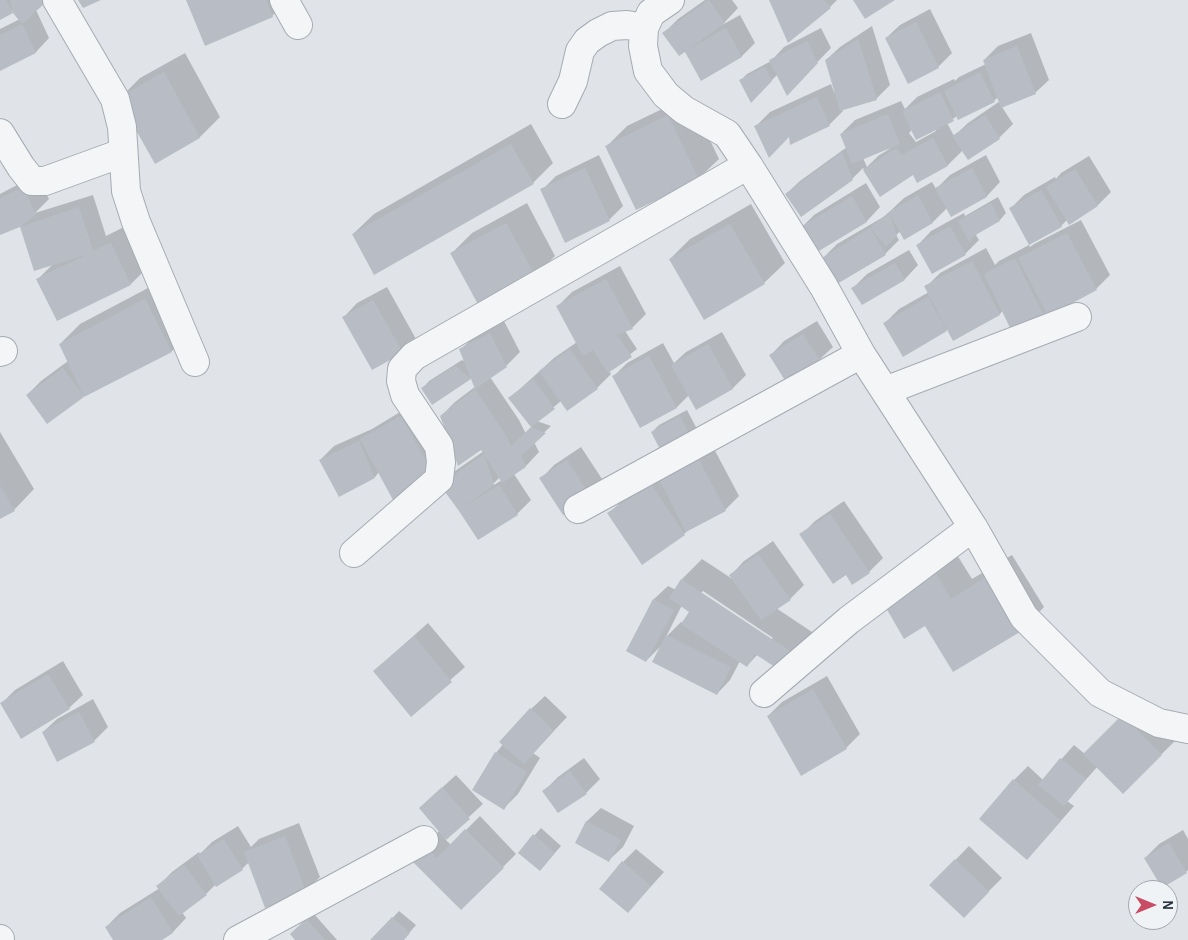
<!DOCTYPE html>
<html>
<head>
<meta charset="utf-8">
<style>
	body { margin:0 }
	#map { position:relative; width:1188px; height:940px; overflow:hidden; background:#e0e4e9; font-family:"Alegreya Sans",sans-serif }
	canvas { display:block }
	.north { position:absolute; left:1128px; top:880px; width:50px; height:50px; box-sizing:border-box; background:#f0f3f6; border:1px solid #a1a6ad; border-radius:50%; rotate:90deg; font-size:14px; font-weight:700; line-height:20px; text-align:center; color:#2a323f }
	.north::after { content:''; display:block; margin:auto; width:18px; height:22px; background:#c74c64; clip-path:polygon(50% 0,100% 100%,50% 72%,0 100%) }
</style>
</head>
<body>
<div id="map">
<canvas width="1188" height="940"></canvas>
<div class="north">N</div>
</div>
<script>
const ctx = document.querySelector('canvas').getContext('2d');
ctx.lineJoin = 'round';
function paint(path, color) { ctx.fillStyle = color; ctx.fill(path, 'evenodd'); }
const toPath = rows => new Path2D(rows.map(r => 'M' + r).join(''));
function strokePath(path, color, width, dash) { ctx.strokeStyle = color; ctx.lineWidth = width; ctx.lineCap = dash ? 'butt' : 'round'; ctx.setLineDash(dash || []); ctx.stroke(path); }
const shadow = toPath([
	[0,0,46,0,36,10,49,38,36,52,0,69,0,29,20,19,13,11,0,19],
	[187,0,288,0,272,16],
	[705,0,732,0,738,8,722,25,740,15,755,43,742,56,702,79,685,50,664,33,678,19],
	[770,0,837,0,830,7],
	[930,9,952,53,938,67,908,82,886,38,900,25],
	[872,26,890,85,876,99,842,110,843,111,829,125,790,135,756,126,770,112,831,84,834,92,836,92,826,60,840,47],
	[821,28,831,48,800,80,778,74,751,101,741,80,747,74,771,61,784,47],
	[1031,33,1049,80,1035,93,1002,107,1013,124,999,138,968,158,963,150,948,165,918,181,913,173,881,195,863,168,852,179,786,194,800,181,847,147,841,134,855,120,901,101,905,109,917,97,954,79,955,81,959,77,986,64,984,60,998,46],
	[998,97,1000,101,968,123,954,136,947,123,957,116,994,101],
	[935,129,936,131,916,142,909,133,912,130],
	[891,148,878,156,867,167,863,158],
	[185,53,220,117,200,137,155,162,120,98,140,78],
	[689,96,719,159,698,179,607,146,627,126],
	[531,124,553,163,533,183,353,234,374,214],
	[599,155,623,206,609,220,542,190,556,176],
	[986,155,1000,182,987,196,951,216,947,208,933,222,904,238,901,231,896,235,899,240,885,254,823,258,837,244,885,216,904,198,932,182,936,189,950,175],
	[1089,156,1111,192,1098,205,1067,220,1061,226,1010,209,1024,195,1055,177,1056,179,1061,173],
	[36,175,49,199,35,213,93,195,106,236,132,223,151,264,131,284,57,320,38,279,54,263,35,270,20,225,0,234,0,194],
	[866,183,880,207,867,221,814,252,800,229,814,215],
	[998,197,1006,213,1000,220,977,233,976,235,979,240,965,254,933,272,918,245,931,231,964,213,965,216],
	[527,203,555,256,535,276,452,253,472,233],
	[751,204,785,263,764,283,670,259,690,239],
	[1081,220,1110,275,1096,289,1047,311,1044,315,1013,330,1003,310,1000,314,953,339,948,329,903,355,885,323,899,309,929,292,926,287,940,273,986,248,995,265,999,261,1029,245,1030,247,1034,244],
	[909,250,918,265,905,279,862,304,853,288,867,274],
	[620,266,646,314,632,328,625,331,637,349,609,371,611,374,597,388,567,409,561,401,537,421,551,426,534,442,539,452,526,466,514,474,531,500,517,514,479,538,441,485,455,471,484,451,441,416,455,402,476,386,471,378,433,403,423,388,429,381,462,360,467,363,461,349,475,336,504,321,520,352,506,366,490,377,519,420,526,434,532,428,510,398,554,358,577,342,558,306,572,292],
	[500,477,502,480,494,485,493,484],
	[165,279,192,331,172,351,83,396,47,422,27,395,41,381,68,361,60,344,80,324],
	[387,287,416,339,402,352,344,317,357,303],
	[817,321,833,347,819,360,771,355,784,341],
	[722,332,746,375,733,388,689,395,677,407,641,426,614,376,627,363,663,343,674,363,686,352],
	[415,403,434,476,379,472,375,477,339,496,320,460,334,446,372,429],
	[687,410,698,431,692,438,652,432,659,425],
	[0,432,34,489,14,510,0,518],
	[712,445,739,496,725,510,691,527,684,534,609,513,623,500],
	[581,447,604,482,563,514,541,479,554,465],
	[844,501,883,558,869,572,801,535,815,521],
	[773,541,804,585,790,599,776,608,812,632,801,649,781,669,758,654,747,666,740,661,730,680,717,694,662,645,646,661,627,651,654,599,668,586,676,590,682,579,702,559,734,580,731,575,744,561],
	[703,591,773,638,771,640,701,593],
	[682,605,691,612,683,623,681,622,666,637],
	[954,550,972,579,1012,555,1044,607,1024,628,925,624,883,601],
	[428,623,465,667,411,715,374,671],
	[63,661,83,695,69,708,1,704,15,690],
	[827,676,860,734,846,748,801,774,768,716,782,702],
	[545,696,567,717,533,753,540,758,518,794,504,808,496,753,531,709],
	[93,699,108,727,94,741,43,732,57,719],
	[1137,702,1175,741,1123,792,1098,766,1067,801,1074,806,1027,859,1014,780,1028,766,1043,780,1074,745,1085,754],
	[584,758,600,779,586,793,544,791,558,777],
	[456,775,483,804,445,839,451,845,480,816,516,854,461,909,412,859,440,830,434,795],
	[601,808,634,826,623,847,609,860,576,842,587,821],
	[299,823,320,877,306,891,249,862,242,869,216,884,206,894,182,912,186,918,173,932,159,940,115,940,106,927,120,913,160,888,158,886,172,872,199,852,200,854,212,842,238,826,251,847,259,839],
	[541,828,561,846,546,863,519,853],
	[1183,830,1188,839,1188,870,1186,872,1145,858,1159,844],
	[969,846,1002,878,977,903,931,885],
	[636,849,664,872,628,912,623,862],
	[399,911,416,925,403,940,372,940],
	[314,914,337,940,297,940,298,928]
]);
const building = toPath([
	[0,0,6,0,13,13,10,0,42,0,44,4,22,24,13,13,0,20],
	[78,0,101,0,83,8],
	[186,0,266,0,273,17,205,46],
	[709,0,725,23,687,50,726,28,742,57,701,81,685,52,679,56,662,33],
	[769,0,824,0,831,8,788,43],
	[853,0,895,0,865,19],
	[916,22,939,68,908,84,885,38],
	[22,24,36,53,0,71,0,35],
	[858,39,877,100,840,111,825,60],
	[807,41,818,63,787,96,769,60],
	[1017,46,1036,94,1001,108,983,60],
	[765,67,772,81,751,103,739,80],
	[164,72,200,138,155,164,118,98],
	[980,72,995,102,958,120,944,91],
	[940,92,954,121,916,140,902,111],
	[817,97,830,126,790,145,789,137,769,158,754,126],
	[888,114,900,144,852,164,840,134],
	[668,115,699,180,636,210,605,146],
	[985,115,1000,139,968,160,952,136],
	[933,138,948,166,917,183,913,175,880,197,863,170,896,148,902,155],
	[511,144,534,184,374,275,352,234],
	[842,152,853,180,801,217,785,194],
	[585,168,610,221,565,243,540,189],
	[972,168,987,197,951,217,935,188],
	[1075,169,1098,206,1069,225,1046,187],
	[22,187,36,214,20,227,0,235,0,199],
	[1041,190,1062,227,1029,245,1009,208],
	[918,195,933,223,904,240,889,212,897,236,886,246,870,228,889,212],
	[852,196,867,222,814,254,799,228],
	[991,203,1000,221,972,237,970,243,958,221],
	[79,207,93,251,111,243,131,285,57,321,36,279,88,254,34,271,20,227],
	[506,223,536,277,480,308,450,253],
	[730,224,765,284,704,320,669,259],
	[950,226,966,255,932,274,916,245],
	[870,228,886,255,837,284,822,258],
	[1067,233,1097,290,1048,316,1018,258],
	[1015,258,1044,316,1012,332,984,274],
	[972,261,1000,315,953,341,924,286],
	[895,263,905,280,862,305,851,288],
	[606,279,633,329,617,335,632,357,608,373,593,350,583,356,556,306],
	[928,297,947,331,903,357,883,323],
	[145,299,172,352,84,397,59,344],
	[373,300,403,353,372,370,342,317],
	[490,333,507,367,475,389,471,379,432,405,421,388,455,366,471,379,459,349],
	[803,334,820,361,786,382,769,355],
	[708,344,733,389,696,410,671,365],
	[570,349,598,389,567,411,539,371],
	[649,356,677,408,640,428,612,376],
	[63,368,84,397,47,424,26,395],
	[533,379,555,409,531,427,508,398],
	[475,389,505,434,511,446,531,427,546,433,521,456,526,467,502,483,484,454,494,485,462,508,499,485,518,515,478,540,459,511,440,485,484,454,481,450,458,466,440,416],
	[401,416,435,477,393,500,360,439],
	[680,416,692,439,663,455,651,432],
	[359,441,375,478,339,497,319,460],
	[698,458,726,511,686,532,659,479],
	[567,460,591,497,563,515,539,478],
	[651,484,685,535,642,565,607,513],
	[0,486,15,511,0,519],
	[830,514,870,573,852,585,846,575,833,584,799,534],
	[758,554,791,600,761,620,729,575],
	[933,569,951,599,991,574,1025,629,953,672,925,626,904,639,882,601],
	[681,579,793,653,781,671,755,654,747,667,681,624,689,612,669,598],
	[653,599,674,610,646,662,626,651],
	[666,635,731,667,717,695,652,662],
	[414,636,452,682,411,717,373,671],
	[48,674,70,709,21,739,0,703],
	[813,689,847,749,801,776,767,716],
	[530,708,554,731,524,764,499,742],
	[79,712,95,742,57,762,42,732],
	[1122,715,1162,755,1123,794,1083,754],
	[495,752,527,772,504,810,472,790],
	[1060,758,1086,779,1064,806,1038,785],
	[570,771,587,794,558,813,542,791],
	[1013,779,1061,821,1027,860,979,819],
	[442,787,470,819,446,840,419,808],
	[586,821,621,840,609,862,575,843],
	[465,829,504,868,461,910,410,859,424,845,437,858],
	[533,834,555,853,540,871,518,853],
	[285,836,306,892,265,908,244,852],
	[224,839,243,870,216,887,197,855],
	[1169,843,1187,873,1162,888,1144,858],
	[955,859,989,892,964,918,929,885],
	[622,861,651,886,628,913,599,889],
	[184,865,207,895,179,916,156,886],
	[151,897,173,933,162,940,113,940,105,927],
	[392,917,410,933,404,940,370,940],
	[306,919,325,940,295,940,290,934]
]);
const minor = toPath([
	[57,0,115,99,122,127,126,191,136,222,195,362],
	[284,0,298,25],
	[670,0,651,13,644,28,643,46,648,71,666,95,684,110,727,134,748,165,824,287,861,354,973,527,1024,617,1100,693,1159,723,1188,729],
	[562,104,573,81,580,51,587,41,598,33,612,26,627,25,644,28],
	[0,133,21,167,32,181,45,181,122,153],
	[0,352,3,351],
	[885,391,1077,317],
	[578,509,861,354],
	[354,553,439,479,441,462,439,446,405,395,401,381,402,369,414,356,748,165],
	[764,693,849,620,973,527],
	[0,939,0,940],
	[238,940,424,840]
]);
paint(shadow, '#0003');
paint(building, '#b8bdc5');
strokePath(minor, '#a6abb3', 30);
strokePath(minor, '#f3f5f7', 28);
</script>
</body>
</html>
